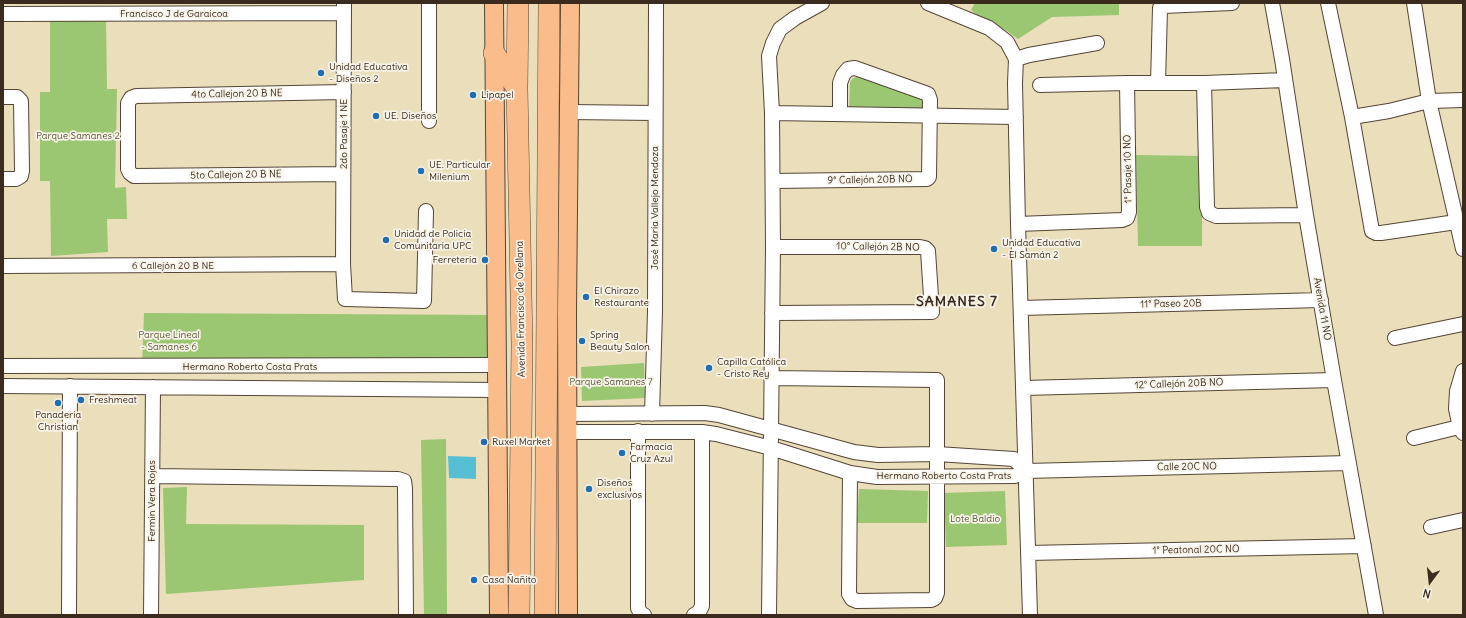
<!DOCTYPE html>
<html>
<head>
<meta charset="utf-8">
<style>
	body { margin:0 }
	#map { position:relative; width:1466px; height:618px; overflow:hidden; background:#eadebb; font-family:Delius,sans-serif }
	canvas { display:block }
	.frame { position:absolute; inset:0; border:4px solid #3b2a1e; pointer-events:none }
	.north { position:absolute; left:1410px; top:562px; width:40px; height:40px; -webkit-text-stroke:3px #f7f3e8; paint-order:stroke; rotate:195deg; font-size:11px; font-weight:700; line-height:16px; text-align:center; color:#3b2a1e }
	.north::after { content:''; display:block; margin:auto; width:14px; height:18px; background:#3b2a1e; clip-path:polygon(50% 0,100% 100%,50% 72%,0 100%) }
</style>
</head>
<body>
<div id="map">
<canvas width="1466" height="618"></canvas>
<div class="frame"></div>
<div class="north">N</div>
</div>
<script>
const ctx = document.querySelector('canvas').getContext('2d');
ctx.lineJoin = 'round';
function paint(path, color) { ctx.fillStyle = color; ctx.fill(path, 'evenodd'); }
const toPath = rows => new Path2D(rows.map(r => 'M' + r).join(''));
function strokePath(path, color, width, dash) { ctx.strokeStyle = color; ctx.lineWidth = width; ctx.lineCap = dash ? 'butt' : 'round'; ctx.setLineDash(dash || []); ctx.stroke(path); }
function label(font, color, halo, rows, align = 'center') {
  ctx.font = font + ' Delius,sans-serif'; ctx.lineWidth = 3.5; ctx.setLineDash([]); ctx.textBaseline = 'middle'; ctx.strokeStyle = halo; ctx.fillStyle = color; for (const [text, x, y, turn = 0] of rows) {
    ctx.save(); ctx.translate(x, y); ctx.rotate((+turn || 0) * Math.PI / 180); ctx.textAlign = isNaN(turn) ? turn : align; if (halo) ctx.strokeText(text, 0, 0); ctx.fillText(text, 0, 0); ctx.restore();
  }
}
const green = toPath([
	[975,3,1119,3,1119,15,1052,17,1018,39,1007,31,983,20,971,10],
	[50,21,106,21,107,89,117,89,115,188,126,187,127,219,107,219,108,252,51,256,50,181,40,181,40,92,50,92],
	[859,76,924,98,925,112,849,112,850,82,853,78],
	[1136,155,1202,156,1202,246,1138,246],
	[144,313,496,315,496,365,142,367],
	[644,363,645,398,582,401,581,367],
	[446,439,447,615,424,615,421,440],
	[187,487,186,524,364,525,364,580,166,594,163,488],
	[859,489,928,491,927,523,857,523],
	[1005,491,1007,545,946,547,944,493]
]);
const water = toPath([
	[448,456,476,457,476,479,449,478]
]);
const minor = toPath([
	[344,3,343,264,345,299,424,301,426,211],
	[429,3,429,121],
	[928,3,989,28,1007,42,1016,59,1015,83,1018,224,1030,615],
	[1272,3,1282,59,1306,215,1334,380,1376,615],
	[1328,3,1352,117,1372,231,1376,233,1381,233,1463,221],
	[1414,3,1429,101,1463,249],
	[3,14,344,13],
	[1016,59,1029,55,1097,43],
	[1158,83,1160,8,1163,6,1232,3],
	[1204,83,1207,207,1209,213,1216,216,1306,215],
	[1040,85,1127,83,1204,83,1285,80],
	[3,97,17,97,21,101,22,171,21,176,16,179,3,179],
	[569,112,655,113],
	[772,113,1016,117],
	[1352,117,1389,111,1429,101,1463,100],
	[343,174,134,176,130,173,128,169,128,103,131,98,136,96,344,92],
	[773,181,927,179,929,177,930,100,928,94,855,68,848,69,843,75,840,83,840,114],
	[1018,224,1122,220,1127,218,1129,212,1127,83],
	[3,266,343,264],
	[1021,308,1321,300],
	[772,313,932,312,928,251,925,248,920,247,773,247],
	[1395,338,1463,324],
	[3,366,496,365],
	[1463,371,1457,391,1456,409,1460,427,1463,433],
	[771,378,937,380,937,593,935,598,931,600,857,601,852,599,849,594,850,473],
	[3,386,496,390],
	[1023,388,1334,380],
	[652,414,655,311,656,3],
	[638,431,638,608,641,614,644,615],
	[569,432,702,432,716,434,771,448,850,473,877,477,1015,476,1026,471,1014,459,937,454,878,455,854,452,719,415,705,413,569,414],
	[1414,438,1463,426],
	[1026,471,1349,463],
	[152,476,398,479,404,481,405,488,406,615],
	[1431,527,1463,520],
	[1028,553,1364,546],
	[69,615,70,386],
	[151,615,153,387],
	[694,615,699,612,702,606,702,432],
	[769,615,773,247,772,113,769,56,773,43,780,29,795,18,822,3]
]);
const major = toPath([
	[494,3,499,615],
	[568,615,567,311,570,3]
]);
const highway = toPath([
	[518,3,517,88,522,344,519,615],
	[494,53,517,88],
	[545,615,549,3]
]);
const markers = [
	[321,73,4,"#1f6fb2"],
	[473,95,4,"#1f6fb2"],
	[376,116,4,"#1f6fb2"],
	[421,171,4,"#1f6fb2"],
	[386,240,4,"#1f6fb2"],
	[994,249,4,"#1f6fb2"],
	[485,260,4,"#1f6fb2"],
	[586,297,4,"#1f6fb2"],
	[582,341,4,"#1f6fb2"],
	[709,368,4,"#1f6fb2"],
	[81,400,4,"#1f6fb2"],
	[58,403,4,"#1f6fb2"],
	[484,442,4,"#1f6fb2"],
	[622,453,4,"#1f6fb2"],
	[589,489,4,"#1f6fb2"],
	[474,580,4,"#1f6fb2"]
];
const streetNames = [
	["Francisco J de Garaicoa",174,14],
	["4to Callejon 20 B NE",237,94,-1],
	["2do Pasaje 1 NE",344,134,-90],
	["1° Pasaje 10 NO",1128,169,-91],
	["5to Callejon 20 B NE",236,175,-1],
	["9° Callejón 20B NO",870,180,-1],
	["José María Vallejo Mendoza",655,208,-90],
	["10° Callejón 2B NO",878,247,1],
	["6 Callejón 20 B NE",173,266],
	["11° Paseo 20B",1171,304,-1],
	["Avenida Francisco de Orellana",521,309,-91],
	["Avenida 11 NO",1322,309,80],
	["Hermano Roberto Costa Prats",250,367],
	["12° Callejón 20B NO",1179,384,-2],
	["Calle 20C NO",1187,467,-1],
	["Hermano Roberto Costa Prats",944,476],
	["Fermin Vera Rojas",152,501,-90],
	["1° Peatonal 20C NO",1196,550,-1]
];
const poiNames = [
	["Unidad Educativa",329,67],
	["- Diseños 2",329,79],
	["Lipapel",481,95],
	["UE. Diseños",384,116],
	["UE. Particular",429,165],
	["Milenium",429,177],
	["Unidad de Policía",394,234],
	["Comunitaria UPC",394,246],
	["Unidad Educativa",1002,243],
	["- El Samán 2",1002,255],
	["Ferretería",477,260,"right"],
	["El Chirazo",594,291],
	["Restaurante",594,303],
	["Spring",590,335],
	["Beauty Salon",590,347],
	["Capilla Católica",717,362],
	["- Cristo Rey",717,374],
	["Freshmeat",89,400],
	["Panadería",58,415,"center"],
	["Christian",58,427,"center"],
	["Ruxel Market",492,442],
	["Farmacia",630,447],
	["Cruz Azul",630,459],
	["Diseños",597,483],
	["exclusivos",597,495],
	["Casa Ñañito",482,580]
];
const parkNames = [
	["Parque Samanes 2",78,136],
	["Parque Lineal",169,335],
	["- Samanes 6",169,347],
	["Parque Samanes 7",611,382],
	["Lote Baldío",975,519]
];
const districtNames = [
	["SAMANES 7",957,302]
];
paint(green, '#9bc672');
paint(water, '#57bfd4');
strokePath(minor, '#554536', 16);
strokePath(major, '#554536', 20);
strokePath(highway, '#554536', 22);
strokePath(minor, '#fff', 14);
strokePath(major, '#f9bc8a', 18);
strokePath(highway, '#f9bc8a', 21);
for (const [x, y, r, color] of markers) { const dot = new Path2D(); dot.arc(x, y, r, 0, 2 * Math.PI); ctx.fillStyle = color; ctx.fill(dot); strokePath(dot, '#f7f3e8', 1.5); }
label('10px', '#3b2a1e', '#f7f3e8', streetNames);
label('10px', '#3b2a1e', '#f7f3e8', poiNames, 'left');
label('10px', '#585937', '#f7f3e8', parkNames);
ctx.letterSpacing = '1px';
label('bold 14px', '#3b2a1e', '#f7f3e8', districtNames);
ctx.letterSpacing = '0px';
</script>
</body>
</html>
